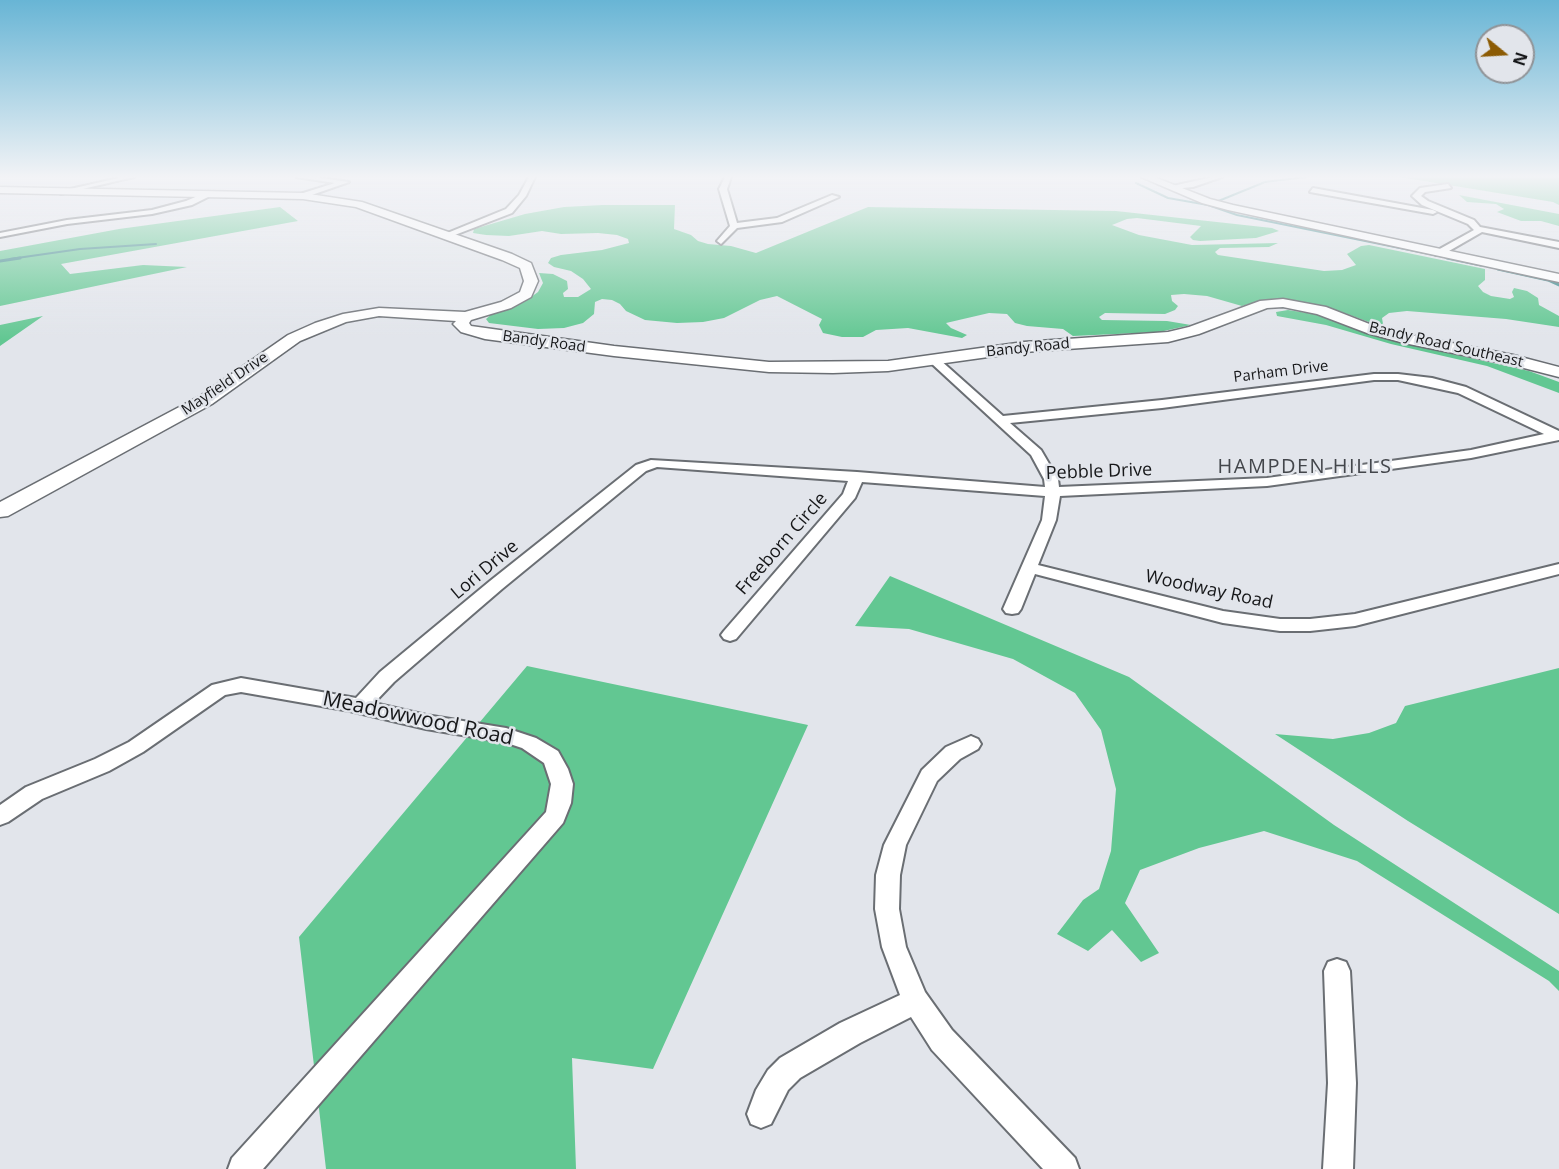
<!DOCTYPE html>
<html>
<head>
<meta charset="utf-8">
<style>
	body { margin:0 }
	#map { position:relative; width:1559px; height:1169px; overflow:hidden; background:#e2e5eb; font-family:"Open Sans",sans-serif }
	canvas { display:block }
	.north { position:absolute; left:1475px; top:24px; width:60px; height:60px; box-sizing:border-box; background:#e2e5eb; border:2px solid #909397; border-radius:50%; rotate:108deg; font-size:16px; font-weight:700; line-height:24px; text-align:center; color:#161719 }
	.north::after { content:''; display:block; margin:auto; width:21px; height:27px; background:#8c5b04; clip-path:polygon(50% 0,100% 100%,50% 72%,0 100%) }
</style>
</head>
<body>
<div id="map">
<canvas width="1559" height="1169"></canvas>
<div class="north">N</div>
</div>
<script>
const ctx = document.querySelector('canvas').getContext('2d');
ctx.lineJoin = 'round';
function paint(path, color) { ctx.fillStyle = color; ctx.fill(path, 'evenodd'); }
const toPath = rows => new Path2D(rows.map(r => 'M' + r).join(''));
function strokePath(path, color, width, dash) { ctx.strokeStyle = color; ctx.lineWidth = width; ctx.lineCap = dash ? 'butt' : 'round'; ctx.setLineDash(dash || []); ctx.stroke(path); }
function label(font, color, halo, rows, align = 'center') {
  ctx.font = font + ' "Open Sans",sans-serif'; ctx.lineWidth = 5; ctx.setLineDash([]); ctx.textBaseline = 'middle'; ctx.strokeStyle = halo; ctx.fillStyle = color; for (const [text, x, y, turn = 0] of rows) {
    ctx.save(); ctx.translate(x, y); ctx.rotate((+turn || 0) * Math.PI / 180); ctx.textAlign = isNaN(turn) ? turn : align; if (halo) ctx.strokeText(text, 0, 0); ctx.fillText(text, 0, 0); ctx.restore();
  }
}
const forest = toPath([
	[1399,177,1559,177,1559,205,1553,202],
	[1459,195,1559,214,1559,226,1541,221,1521,221,1497,212,1504,209,1496,204,1467,202],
	[602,205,675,205,674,229,691,235,698,241,708,244,731,246,756,253,868,207,1116,211,1272,228,1279,231,1256,238,1200,241,1193,240,1190,237,1201,226,1137,218,1127,219,1112,225,1139,235,1192,245,1278,243,1269,247,1220,248,1215,252,1218,255,1324,271,1342,270,1356,265,1347,254,1361,246,1369,245,1485,269,1485,280,1478,286,1483,292,1491,296,1510,299,1514,297,1512,292,1514,288,1527,291,1538,298,1539,305,1559,316,1559,327,1506,319,1407,311,1389,313,1382,318,1383,324,1377,325,1339,311,1296,301,1259,301,1242,306,1207,296,1184,294,1171,295,1172,301,1178,306,1175,310,1165,314,1105,313,1099,317,1102,320,1167,321,1191,325,1159,332,1073,336,1063,329,1027,326,1015,323,1007,314,989,313,946,323,951,328,967,335,962,338,908,328,876,330,863,337,842,337,823,333,819,325,822,319,777,296,760,300,724,318,703,322,677,323,645,320,626,311,620,304,612,300,602,299,595,302,594,314,583,323,564,328,538,329,489,323,486,319,493,313,527,300,538,292,543,283,539,273,553,274,567,281,568,289,563,293,564,297,578,297,591,289,583,279,571,271,554,267,548,263,551,258,561,255,602,250,629,243,628,239,617,235,598,233,561,234,542,231,509,236,486,235,473,233,474,229,525,214,564,207],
	[280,207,298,221,61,264,70,274,143,265,187,267,0,306,0,251,119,229],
	[1288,310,1320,315,1407,344,1529,371,1559,382,1559,393,1487,366,1391,344,1326,325,1277,316,1276,312],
	[43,316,0,346,0,325],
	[890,576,1129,677,1334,825,1559,971,1559,991,1549,981,1357,861,1264,831,1199,848,1140,870,1125,903,1159,953,1141,962,1112,930,1088,951,1057,934,1083,900,1099,889,1111,851,1116,789,1101,730,1075,693,1013,659,909,629,855,626],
	[527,666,808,725,653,1069,572,1058,576,1169,326,1169,299,937],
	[1559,668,1559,914,1408,821,1275,734,1333,739,1369,733,1396,723,1405,706]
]);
const streamFar1 = toPath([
	[1136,183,1168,198,1208,205,1237,215,1454,259],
	[1216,202,1265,182,1306,177],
	[10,259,80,249,156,244]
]);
const stream = toPath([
	[1447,258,1481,265],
	[0,261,20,258],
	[1498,269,1548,280,1559,285]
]);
const street = toPath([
	[123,177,134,177,61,194,57,192,123,177],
	[296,177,314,177,349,182,303,198,300,194,335,183,296,177],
	[529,177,535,177,526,196,512,213,447,238,440,236,506,209,519,195,529,177],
	[725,177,731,177,727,189,737,223,777,218,832,195,839,197,782,222,737,228,721,244,717,241,730,226,719,189,725,177],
	[1213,177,1222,177,1193,187,1172,189,1168,187,1213,177],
	[1448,184,1451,188,1425,192,1421,196,1428,201,1474,220,1480,227,1559,242,1559,248,1482,232,1442,255,1436,255,1436,251,1474,230,1468,224,1422,205,1412,196,1420,188,1448,184],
	[1313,188,1433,210,1437,212,1433,214,1310,192,1313,188],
	[207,192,214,194,192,205,152,214,67,224,0,237,0,233,67,220,152,210,186,201,207,192],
	[935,358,939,359,1003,416,1162,400,1374,374,1398,374,1432,378,1466,387,1559,431,1559,440,1471,458,1267,486,1060,496,1056,520,1038,565,1223,611,1280,619,1310,619,1355,614,1559,564,1559,574,1355,626,1310,631,1280,631,1223,623,1035,574,1021,609,1018,613,1012,614,1006,613,1003,609,1042,520,1045,496,862,482,855,498,736,639,730,641,724,639,721,635,724,631,843,494,848,481,657,467,646,471,502,589,394,682,374,703,426,715,506,728,536,738,558,751,568,769,573,784,571,803,563,823,263,1169,228,1169,232,1158,546,812,551,784,544,763,522,748,504,742,426,729,350,711,241,692,225,695,143,752,109,771,42,799,8,822,0,825,0,805,26,787,95,759,129,742,212,685,241,678,356,698,380,672,490,581,636,465,651,460,857,472,1045,487,1044,479,1031,455,931,363,931,359,935,358],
	[1374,380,1398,380,1458,393,1544,434,1471,450,1267,478,1059,487,1058,479,1041,450,1010,423,1162,408,1374,380],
	[971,736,978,739,981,744,978,749,960,759,937,781,906,845,900,875,899,909,906,947,925,992,952,1030,1075,1158,1079,1169,1043,1169,932,1050,911,1017,860,1043,800,1078,788,1090,771,1124,761,1128,751,1124,747,1114,756,1090,768,1070,780,1058,840,1023,900,995,882,947,875,909,876,875,884,845,922,770,946,747,971,736],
	[1337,959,1346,962,1350,971,1356,1083,1353,1169,1323,1169,1328,1083,1324,971,1328,962,1337,959]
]);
const secondary = toPath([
	[1141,177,1154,177,1210,199,1233,205,1559,274,1559,282,1228,210,1202,203,1141,177],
	[0,187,303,193,362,202,512,254,531,263,538,281,531,297,511,308,471,320,469,323,471,326,614,346,769,362,888,361,1024,342,1168,332,1189,327,1260,301,1283,299,1326,307,1377,327,1411,335,1513,355,1559,367,1559,377,1512,365,1404,343,1367,333,1317,314,1283,307,1267,308,1199,334,1168,342,1024,352,888,371,833,373,769,372,614,356,485,339,461,332,453,324,456,321,379,316,346,322,300,341,212,404,8,516,0,517,0,502,200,396,288,335,315,323,343,314,379,308,465,312,501,302,520,292,524,281,520,268,502,260,356,207,303,199,0,193,0,187]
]);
const farStreetnames = [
	["Bandy Road",544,342,8],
	["Bandy Road Southeast",1446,345,13],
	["Bandy Road",1028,348,-6],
	["Parham Drive",1281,372,-7],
	["Mayfield Drive",225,384,-34]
];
const streetNames = [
	["Pebble Drive",1099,472,-2],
	["Freeborn Circle",782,544,-49],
	["Lori Drive",485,570,-40],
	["Woodway Road",1209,590,12]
];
const neighbourhoodNames = [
	["HAMPDEN HILLS",1305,467]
];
const nearStreetnames = [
	["Meadowwood Road",418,719,12]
];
paint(forest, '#62c792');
strokePath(streamFar1, '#3a8789', 2);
strokePath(stream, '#3a8789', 3);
strokePath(street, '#6a6e73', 4);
strokePath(secondary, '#6a6e73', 3);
paint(street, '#fff');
paint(secondary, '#fff');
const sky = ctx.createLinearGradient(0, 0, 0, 340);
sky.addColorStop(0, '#68b5d5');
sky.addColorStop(0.52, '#f2f3f6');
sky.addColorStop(1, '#f2f3f600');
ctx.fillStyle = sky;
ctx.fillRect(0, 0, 1559, 340);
label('15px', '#161719', '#e2e5eb', farStreetnames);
label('18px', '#161719', '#e2e5eb', streetNames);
ctx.letterSpacing = '1.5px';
label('20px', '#43464b', '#e2e5eb', neighbourhoodNames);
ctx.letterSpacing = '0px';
label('21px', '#161719', '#e2e5eb', nearStreetnames);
</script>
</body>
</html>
